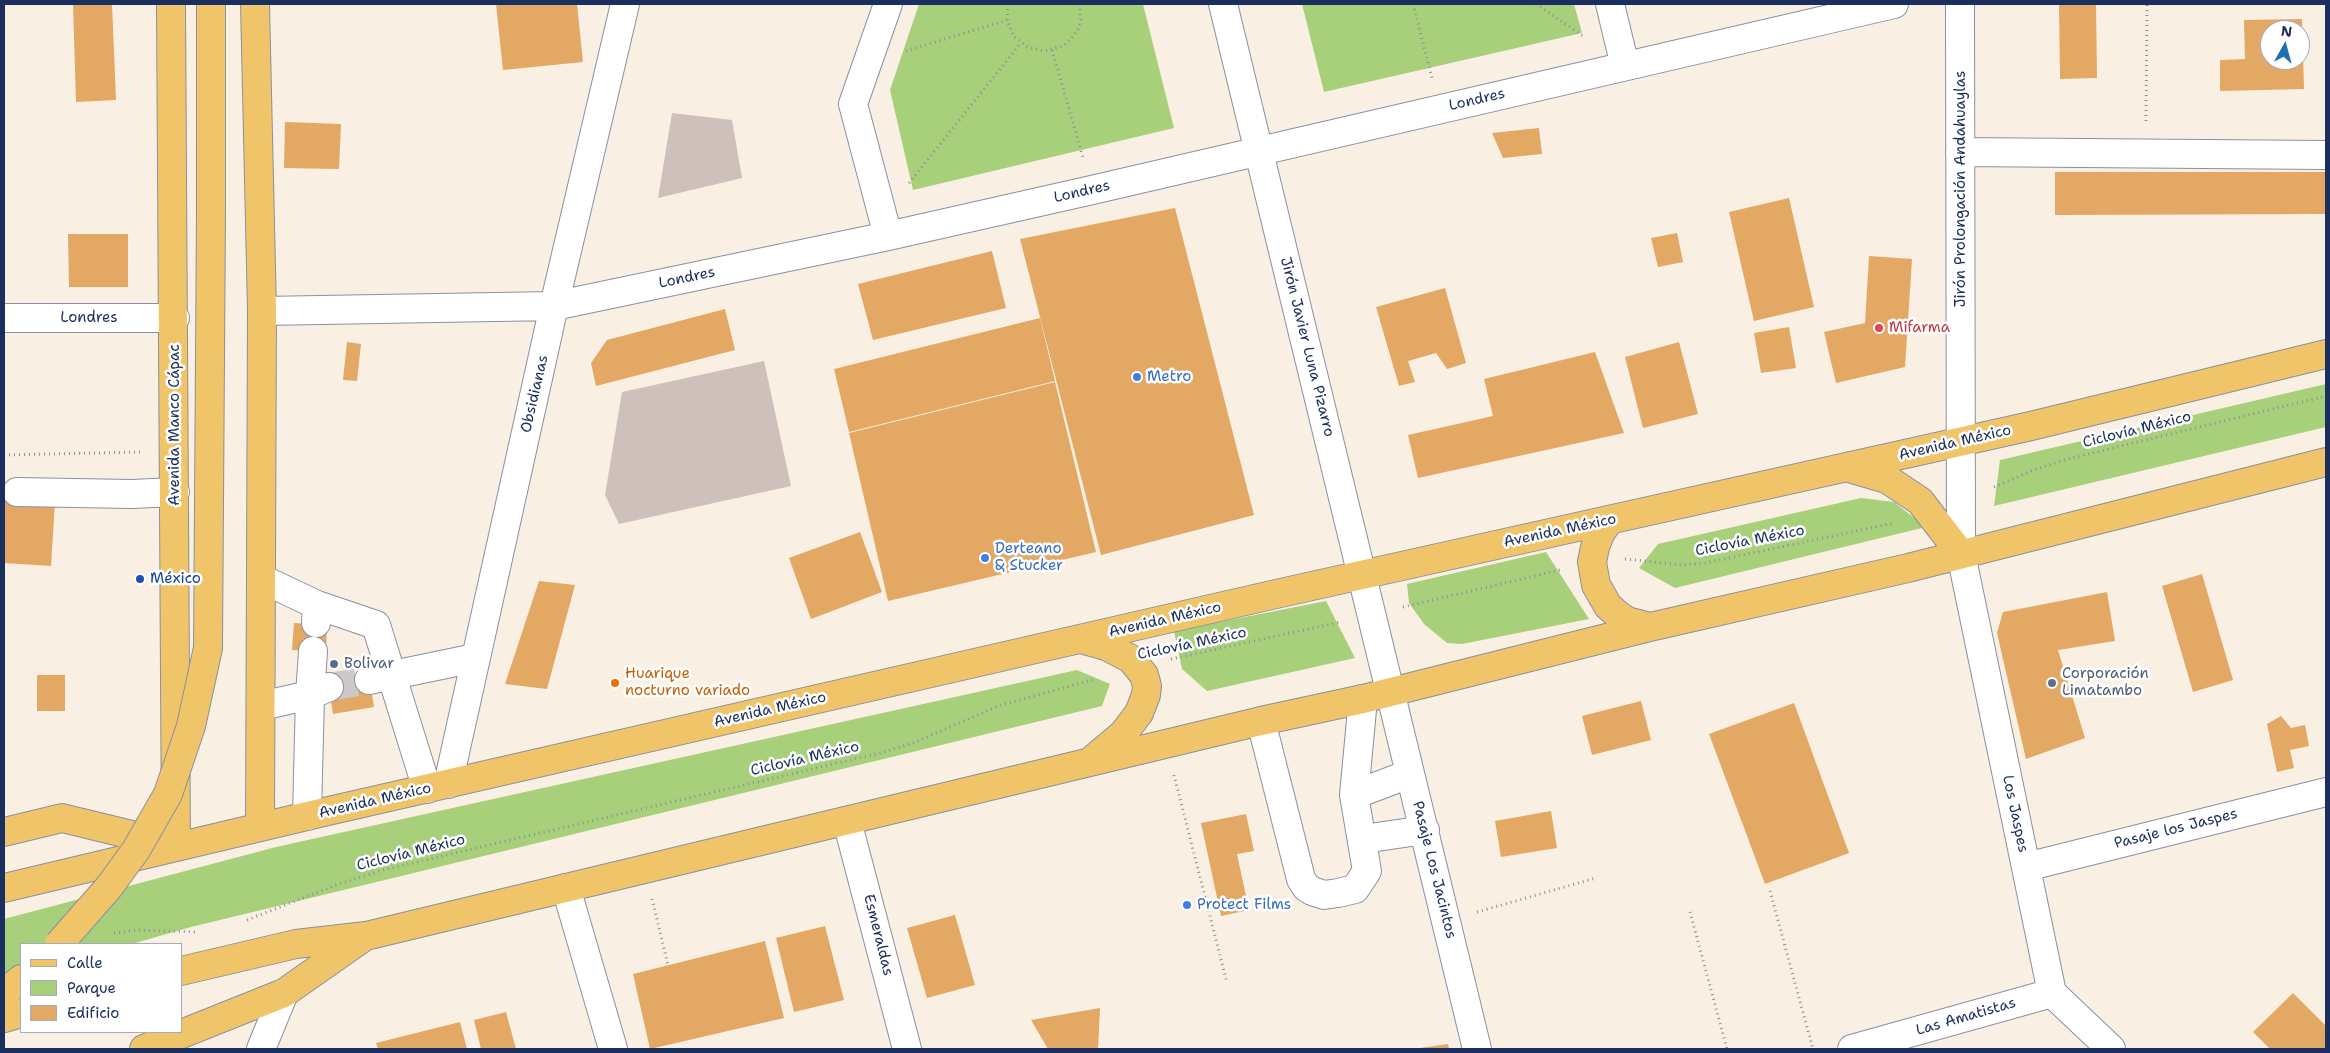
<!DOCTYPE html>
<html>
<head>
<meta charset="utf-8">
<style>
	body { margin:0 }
	#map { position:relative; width:2330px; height:1053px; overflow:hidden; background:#f9f0e3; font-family:"Shantell Sans",sans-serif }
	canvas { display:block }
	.frame { position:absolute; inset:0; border:5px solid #1b2f5e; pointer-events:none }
	.legend { position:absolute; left:20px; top:943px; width:162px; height:90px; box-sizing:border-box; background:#fff; border:1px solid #a4acbf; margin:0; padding:6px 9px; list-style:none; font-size:15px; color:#1b2f5e }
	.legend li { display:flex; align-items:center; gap:10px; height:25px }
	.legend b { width:25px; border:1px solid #a4acbf }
	.north { position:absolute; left:2260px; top:20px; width:50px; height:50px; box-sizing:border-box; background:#fff; border:1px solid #a4acbf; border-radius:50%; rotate:7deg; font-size:14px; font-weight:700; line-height:20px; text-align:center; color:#1b2f5e }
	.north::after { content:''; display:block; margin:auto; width:18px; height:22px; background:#1f6fb2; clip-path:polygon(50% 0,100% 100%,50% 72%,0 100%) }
</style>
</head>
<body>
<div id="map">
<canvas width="2330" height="1053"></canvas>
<div class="frame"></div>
<ul class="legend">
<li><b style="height:6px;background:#f0c469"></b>Calle</li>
<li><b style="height:14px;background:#a8d07b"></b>Parque</li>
<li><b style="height:14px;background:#e2a864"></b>Edificio</li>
</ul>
<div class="north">N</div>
</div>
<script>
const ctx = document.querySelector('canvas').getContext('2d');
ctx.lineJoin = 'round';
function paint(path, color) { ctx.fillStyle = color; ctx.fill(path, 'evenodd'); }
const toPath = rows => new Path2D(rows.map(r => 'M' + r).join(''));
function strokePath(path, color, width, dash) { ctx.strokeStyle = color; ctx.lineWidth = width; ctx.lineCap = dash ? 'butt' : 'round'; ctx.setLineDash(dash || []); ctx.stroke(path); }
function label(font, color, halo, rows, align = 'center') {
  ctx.font = font + ' "Shantell Sans",sans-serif'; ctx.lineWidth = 5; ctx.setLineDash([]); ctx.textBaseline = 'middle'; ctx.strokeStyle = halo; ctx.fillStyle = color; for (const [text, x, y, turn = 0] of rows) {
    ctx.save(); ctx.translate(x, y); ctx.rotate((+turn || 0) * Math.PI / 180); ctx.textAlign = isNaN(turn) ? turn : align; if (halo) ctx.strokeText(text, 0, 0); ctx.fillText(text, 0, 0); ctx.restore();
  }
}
const industrial = toPath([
	[672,113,732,120,742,178,658,198],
	[764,361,791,486,619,524,605,495,622,392]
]);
const green = toPath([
	[919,4,1143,4,1174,128,913,190,890,90],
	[1302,4,1574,4,1582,33,1324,92],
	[2326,384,2326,427,1994,506,2000,460],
	[1861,498,1894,502,1926,527,1675,588,1639,568,1658,544],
	[1546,552,1589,619,1462,644,1447,643,1424,624,1409,603,1407,584],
	[1326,601,1355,658,1207,691,1182,669,1174,631],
	[1077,670,1110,684,1102,706,191,927,132,944,21,944,21,977,4,982,4,919,276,847]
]);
const building = toPath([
	[73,4,112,4,116,100,76,102],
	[496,4,577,4,583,62,503,70],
	[2059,4,2096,4,2097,78,2060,79],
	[2302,19,2304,89,2220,91,2220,60,2245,59,2244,20],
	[2270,30,2300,30,2300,60,2270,60],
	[285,122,341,124,339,169,284,168],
	[1539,128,1542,154,1503,158,1492,133],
	[2055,172,2326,172,2326,214,2055,215],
	[1789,198,1814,307,1754,321,1729,212],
	[1175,208,1254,515,1101,555,1020,239],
	[1677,233,1683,262,1658,267,1651,238],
	[68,234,128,234,128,287,69,287],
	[992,251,1006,308,873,340,858,284],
	[1869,256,1912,259,1905,367,1836,383,1824,332,1865,323],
	[1445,288,1466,363,1447,369,1436,353,1408,361,1415,382,1399,386,1376,307],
	[725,309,735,350,596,386,591,363,607,340],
	[1040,318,1055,381,849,432,834,369],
	[1789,327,1796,368,1761,373,1754,333],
	[347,342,361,344,357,381,343,380],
	[1679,342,1698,414,1643,428,1625,357],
	[1595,352,1624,433,1418,478,1408,435,1493,416,1484,379],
	[1055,382,1096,552,888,601,849,433],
	[4,499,55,502,51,566,4,563],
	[860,532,882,592,811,619,789,558],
	[2202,574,2233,680,2193,692,2162,586],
	[539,581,575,585,547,689,505,684],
	[2107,592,2115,641,2058,650,2085,738,2026,759,1997,633,2003,612],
	[294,623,327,625,326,652,292,650],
	[37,675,65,675,65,711,37,711],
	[369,675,374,707,333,714,328,682],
	[1641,701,1651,740,1592,755,1582,716],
	[1794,703,1849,853,1765,884,1709,734],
	[2281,716,2291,728,2305,725,2309,746,2290,750,2294,768,2277,772,2267,724],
	[1551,811,1557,848,1501,857,1495,821],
	[1246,814,1254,851,1237,854,1249,910,1221,916,1201,823],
	[955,915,975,985,927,998,907,928],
	[825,926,844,1000,794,1012,776,938],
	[765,941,784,1018,650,1049,633,974],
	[2293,993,2326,1026,2326,1049,2270,1049,2253,1032],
	[1100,1008,1098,1049,1048,1049,1031,1020],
	[506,1012,516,1049,481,1049,474,1020],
	[460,1022,467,1049,378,1049,376,1043],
	[1448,1044,1449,1049,1420,1049,1420,1048]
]);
const minorTunnel = toPath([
	[329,687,369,680]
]);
const path = toPath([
	[1008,4,1007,20,1014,37,1028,47,1044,51,1063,46,1071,39,1078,29,1081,19,1079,4],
	[1413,4,1432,78],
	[1536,4,1583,36],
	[1052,50,1083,158],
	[906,51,1007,20],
	[2146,121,2147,4],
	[909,183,1021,43],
	[4,455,141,452],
	[1994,487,2031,471,2064,460,2326,396],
	[1625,559,1683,565,1705,563,1894,523],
	[1403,607,1560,570],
	[1171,659,1341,622],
	[1174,775,1227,983],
	[1770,891,1813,1049],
	[652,899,668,965],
	[1477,912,1596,878],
	[1690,912,1727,1049],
	[247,920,336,885,383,870,884,752,913,743,998,706,1095,679],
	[114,933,137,930,198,932]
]);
const minor = toPath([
	[1223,4,1477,1049],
	[1610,4,1625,66],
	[1960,4,1961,554,2052,993,2111,1049],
	[1960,152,2326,155],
	[888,236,853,104,888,4],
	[262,311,554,306,888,236,1092,190,1894,4],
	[4,318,175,318],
	[17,492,132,494,175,492],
	[262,579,317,605,316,623],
	[317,605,376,625,427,789],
	[369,680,475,658],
	[261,706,310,695,313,651],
	[1261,721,1301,879,1306,887,1312,891,1324,895,1338,893,1355,889,1367,871,1354,795,1363,699],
	[448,784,554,306,625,4],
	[1354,795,1409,774],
	[307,816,310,695,329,687],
	[847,821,907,1049],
	[1363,839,1425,830],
	[2026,867,2326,792],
	[566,888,613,1049],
	[261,1049,284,993],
	[1852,1049,2052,993]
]);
const major = toPath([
	[171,4,176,846],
	[255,4,262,311,260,827],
	[1849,468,1887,479,1920,501,1961,554],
	[1610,520,1601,532,1595,547,1592,562,1596,585,1608,606,1617,614,1627,621,1650,627],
	[1081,639,1106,646,1131,659,1144,675,1147,686,1146,695,1139,713,1123,734,1092,760],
	[4,832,62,818,165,843],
	[4,888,324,812,1276,594,2031,426,2326,354],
	[181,971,296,944,366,936,1261,721,1363,699,1650,627,1908,568,2326,462],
	[4,1018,21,1013],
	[144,1049,284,993,364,937]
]);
const highway = toPath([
	[211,211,211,4],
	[4,993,21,979]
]);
const highwayBridge = toPath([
	[59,944,109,887,136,850,168,794,191,726,208,648,211,211]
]);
const markers = [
	[1879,328,5,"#e0444e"],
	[1137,377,5,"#3f7fe0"],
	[985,558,5,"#3f7fe0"],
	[140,579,5,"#1a4fb4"],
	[334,664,5,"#5c6f8a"],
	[615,683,5,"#e8710a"],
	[2052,683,5,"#5c6f8a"],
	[1187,905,5,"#3f7fe0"]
];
const streetNames = [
	["Londres",1477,100,-13],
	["Jirón Prolongación Andahuaylas",1961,189,-90],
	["Londres",1082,192,-13],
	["Londres",687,278,-12],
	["Londres",89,318],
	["Jirón Javier Luna Pizarro",1307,347,76],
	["Obsidianas",535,394,-77],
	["Avenida Manco Cápac",175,425,-90],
	["Ciclovía México",2137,430,-14],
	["Avenida México",1955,443,-13],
	["Avenida México",1560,531,-12],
	["Ciclovía México",1750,541,-11],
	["Avenida México",1165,620,-13],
	["Ciclovía México",1192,644,-12],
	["Avenida México",770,710,-13],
	["Ciclovía México",805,759,-13],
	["Avenida México",375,801,-13],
	["Los Jaspes",2015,814,78],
	["Pasaje los Jaspes",2176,829,-14],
	["Ciclovía México",411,853,-14],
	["Pasaje Los Jacintos",1434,870,76],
	["Esmeraldas",878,935,76],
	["Las Amatistas",1966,1017,-16]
];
const healthNames = [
	["Mifarma",1889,328]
];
const shopNames = [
	["Metro",1147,377],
	["Derteano",995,549],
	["& Stucker",995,566],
	["Protect Films",1197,905]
];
const transitNames = [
	["México",150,579]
];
const serviceNames = [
	["Bolivar",344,664],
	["Corporación",2062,674],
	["Limatambo",2062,691]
];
const foodNames = [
	["Huarique",625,674],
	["nocturno variado",625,691]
];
paint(industrial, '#cfc0bb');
paint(green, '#a8d07b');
paint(building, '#e2a864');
strokePath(minorTunnel, '#cdc9c8', 28, [28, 14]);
strokePath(minor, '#8a90a0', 30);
strokePath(major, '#8a90a0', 30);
strokePath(highway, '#8a90a0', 30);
strokePath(path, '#8a90a0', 3, [1, 4]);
strokePath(minor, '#fff', 28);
strokePath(major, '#f0c469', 28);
strokePath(highway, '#f0c469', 28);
strokePath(highwayBridge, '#8a90a0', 30, []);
strokePath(highwayBridge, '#f0c469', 28);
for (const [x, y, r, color] of markers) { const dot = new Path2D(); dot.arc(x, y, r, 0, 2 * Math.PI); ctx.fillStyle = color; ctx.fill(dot); strokePath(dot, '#fff', 2); }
label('15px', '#1b2f5e', '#fff', streetNames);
label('15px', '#be3a42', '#fff', healthNames, 'left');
label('15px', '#366cbe', '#fff', shopNames, 'left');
label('15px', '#164399', '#fff', transitNames, 'left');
label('15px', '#4e5e75', '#fff', serviceNames, 'left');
label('15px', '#c56008', '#fff', foodNames, 'left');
</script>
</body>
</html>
